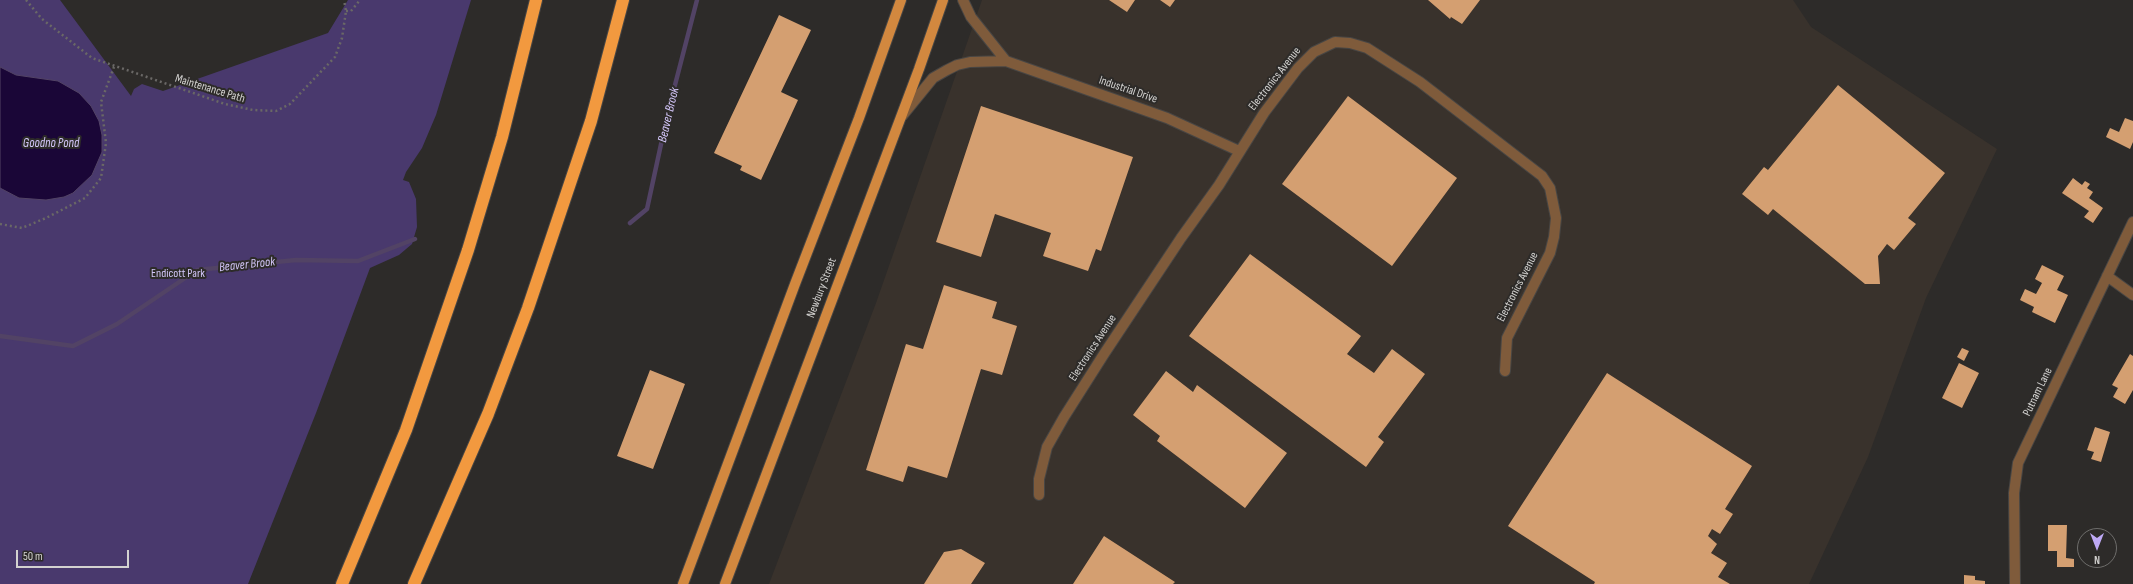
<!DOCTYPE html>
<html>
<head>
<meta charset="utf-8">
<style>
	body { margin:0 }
	#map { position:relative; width:2133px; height:584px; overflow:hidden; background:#2d2b29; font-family:"Sofia Sans Condensed",sans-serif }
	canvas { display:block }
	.north { position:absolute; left:2077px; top:528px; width:40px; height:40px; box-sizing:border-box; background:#2d2b29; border:1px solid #6f6e6c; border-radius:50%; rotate:180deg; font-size:11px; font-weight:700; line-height:16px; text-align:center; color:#d3d2d0 }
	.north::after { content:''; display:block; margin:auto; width:14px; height:18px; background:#bea9f5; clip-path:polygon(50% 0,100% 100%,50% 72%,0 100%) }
	.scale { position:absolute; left:16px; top:550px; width:113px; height:18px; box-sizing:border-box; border:2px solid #d3d2d0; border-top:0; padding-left:5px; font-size:12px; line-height:14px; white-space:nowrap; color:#d3d2d0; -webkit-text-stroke:3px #2d2b29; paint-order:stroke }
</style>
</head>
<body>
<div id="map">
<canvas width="2133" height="584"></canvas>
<div class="north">N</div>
<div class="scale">50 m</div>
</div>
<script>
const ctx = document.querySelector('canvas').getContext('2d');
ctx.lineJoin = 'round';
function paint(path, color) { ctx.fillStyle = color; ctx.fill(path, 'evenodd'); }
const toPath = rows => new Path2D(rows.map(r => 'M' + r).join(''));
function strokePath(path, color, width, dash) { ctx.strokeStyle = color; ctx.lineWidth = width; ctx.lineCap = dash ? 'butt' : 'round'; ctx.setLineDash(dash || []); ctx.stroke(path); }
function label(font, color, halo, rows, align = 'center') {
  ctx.font = font + ' "Sofia Sans Condensed",sans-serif'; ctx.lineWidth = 4; ctx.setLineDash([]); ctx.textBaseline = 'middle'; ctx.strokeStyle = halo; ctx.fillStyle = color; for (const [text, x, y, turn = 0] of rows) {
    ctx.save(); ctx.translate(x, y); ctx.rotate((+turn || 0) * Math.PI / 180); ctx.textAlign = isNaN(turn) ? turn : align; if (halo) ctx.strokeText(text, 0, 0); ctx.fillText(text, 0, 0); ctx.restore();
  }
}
const built = toPath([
	[982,0,1793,0,1811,27,1997,149,1926,298,1868,457,1809,584,769,584,876,303]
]);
const green = toPath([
	[0,0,60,0,131,96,134,89,142,84,163,91,328,33,348,0,471,0,436,115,422,148,406,172,403,180,409,182,416,199,417,227,412,244,399,255,370,268,316,413,248,584,0,584]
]);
const water = toPath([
	[0,67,16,75,58,81,79,93,91,106,99,121,102,135,102,152,92,175,73,193,64,197,46,200,19,198,0,188,0,67]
]);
const stream = toPath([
	[630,223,647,209,668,112,697,0],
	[0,336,73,346,117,324,197,270,296,260,358,261,415,239]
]);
const building = toPath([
	[1109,0,1135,0,1127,12],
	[1160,0,1175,0,1170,7],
	[1428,0,1480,0,1462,24,1451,17,1450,19],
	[779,15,811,30,781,92,798,100,761,180,740,170,742,166,714,153],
	[1838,85,1945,173,1908,218,1916,224,1894,250,1887,244,1878,256,1880,284,1865,284,1773,209,1768,215,1742,194,1764,167,1768,170],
	[1348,96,1457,178,1392,266,1282,184],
	[981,106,1133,157,1101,251,1096,249,1088,271,1043,256,1051,233,995,214,981,257,936,242],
	[2125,118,2133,121,2133,142,2130,149,2106,137,2110,128,2119,132],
	[2073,178,2082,185,2085,181,2090,184,2087,188,2093,192,2089,198,2103,208,2093,223,2084,217,2089,211,2062,193],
	[1250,254,1361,336,1347,354,1374,373,1392,349,1425,374,1378,437,1384,442,1366,467,1189,336],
	[2042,265,2064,276,2057,290,2068,295,2055,323,2032,312,2034,307,2020,300,2025,289,2036,294,2042,283,2035,279],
	[944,285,997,302,992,318,1017,326,1002,375,981,369,947,478,908,466,903,482,866,470,906,344,923,349],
	[1962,348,1969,351,1964,361,1957,357],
	[2130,354,2133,356,2133,390,2125,404,2113,397,2118,388,2112,385],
	[1959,363,1979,373,1962,408,1942,398],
	[650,370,685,384,653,469,617,456],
	[1166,371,1193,392,1197,385,1287,453,1245,508,1157,441,1160,436,1133,415],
	[1607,373,1752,466,1725,509,1733,514,1720,534,1712,529,1708,536,1717,544,1711,553,1727,563,1718,577,1730,584,1594,584,1595,582,1508,526],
	[2095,427,2110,432,2101,462,2091,459,2094,452,2087,450],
	[2048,525,2067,525,2066,558,2074,559,2074,567,2057,567,2057,551,2048,551],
	[1104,536,1175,582,1173,584,1073,584],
	[961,549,985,563,971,584,924,584,944,552],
	[1964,575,1975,576,1975,580,1985,581,1985,584,1964,584]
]);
const path = toPath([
	[26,0,42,19,92,58,225,104,253,110,276,111,290,104,335,57,342,38,346,11,344,0],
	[346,11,351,11,360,0],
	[0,224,22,228,46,218,85,198,101,178,106,143,101,102,114,67]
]);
const street = toPath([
	[963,0,971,17,1006,61],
	[902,116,933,78,947,70,957,65,970,62,1006,61,1167,118,1239,151],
	[2107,276,2133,295],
	[1039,495,1039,479,1047,447,1064,417,1104,354,1181,238,1219,185,1264,113,1298,68,1314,52,1335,42,1350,43,1367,48,1420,82,1542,176,1550,188,1556,218,1554,237,1550,253,1507,338,1505,371],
	[2015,584,2014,493,2018,463,2133,222]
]);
const primary = toPath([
	[683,584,795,284,859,118,901,0],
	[725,584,919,69,943,0]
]);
const highway = toPath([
	[342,584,406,430,468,250,502,137,536,0],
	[414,584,488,414,528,308,591,121,623,0]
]);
const streetNames = [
	["Electronics Avenue",1275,79,-52],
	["Maintenance Path",210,89,17],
	["Industrial Drive",1128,90,19],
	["Electronics Avenue",1518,287,-63],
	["Newbury Street",822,288,-69],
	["Electronics Avenue",1093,348,-57],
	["Putnam Lane",2038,392,-64]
];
const parkNames = [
	["Endicott Park",178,274]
];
const waterNames = [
	["Beaver Brook",669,115,-77],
	["Goodno Pond",51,144],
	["Beaver Brook",247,265,-6]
];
paint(built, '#39322c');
paint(green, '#49396d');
paint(water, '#1a0637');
strokePath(water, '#524365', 1);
strokePath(stream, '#524365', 4.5);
paint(building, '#d49f71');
strokePath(street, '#484644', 12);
strokePath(primary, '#484644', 12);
strokePath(highway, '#484644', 14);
strokePath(path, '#6a6866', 2.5, [2, 3]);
strokePath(street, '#7f5b3b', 10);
strokePath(primary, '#d2883f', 10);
strokePath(highway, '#f2993f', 12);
label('12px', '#d3d2d0', '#2d2b29', streetNames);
label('12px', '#d2c6f8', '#2d2b29', parkNames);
label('italic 13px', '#d4c7fa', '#2d2b29', waterNames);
</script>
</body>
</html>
